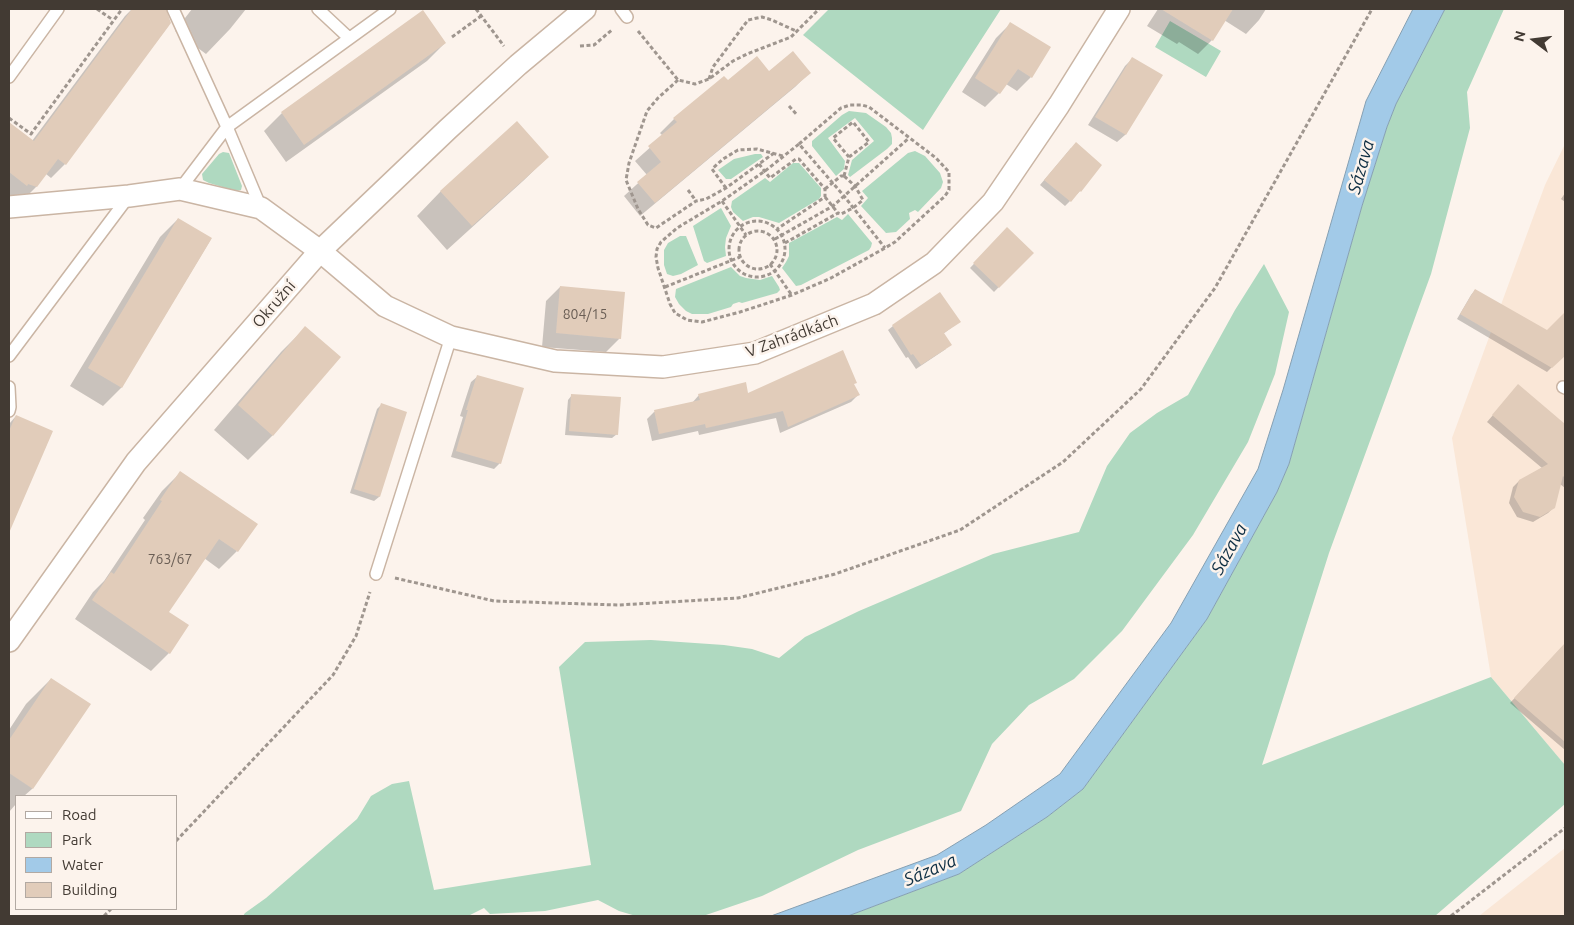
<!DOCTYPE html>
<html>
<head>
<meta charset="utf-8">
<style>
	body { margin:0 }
	#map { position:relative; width:1574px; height:925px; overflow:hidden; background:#fcf3ec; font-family:Ubuntu,sans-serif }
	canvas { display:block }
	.frame { position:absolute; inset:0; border:10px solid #423a33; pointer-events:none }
	.legend { position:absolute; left:15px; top:795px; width:162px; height:115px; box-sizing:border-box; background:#fcf3ec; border:1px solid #b2a9a2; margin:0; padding:6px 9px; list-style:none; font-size:15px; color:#423a33 }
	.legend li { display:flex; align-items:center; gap:10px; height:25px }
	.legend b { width:25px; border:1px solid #b2a9a2 }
	.north { position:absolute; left:1509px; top:15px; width:50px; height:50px; -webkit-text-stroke:4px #fcf3ec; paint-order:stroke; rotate:285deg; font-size:14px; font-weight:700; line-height:20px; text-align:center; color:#423a33 }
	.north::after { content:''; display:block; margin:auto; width:18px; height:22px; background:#423a33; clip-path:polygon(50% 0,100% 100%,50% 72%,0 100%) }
</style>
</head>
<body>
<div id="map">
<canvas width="1574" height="925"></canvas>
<div class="frame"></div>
<ul class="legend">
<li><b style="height:6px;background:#fff"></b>Road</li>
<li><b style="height:14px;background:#afd9c0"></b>Park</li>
<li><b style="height:14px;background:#a2cae8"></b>Water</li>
<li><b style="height:14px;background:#e1ccba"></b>Building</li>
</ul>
<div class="north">N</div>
</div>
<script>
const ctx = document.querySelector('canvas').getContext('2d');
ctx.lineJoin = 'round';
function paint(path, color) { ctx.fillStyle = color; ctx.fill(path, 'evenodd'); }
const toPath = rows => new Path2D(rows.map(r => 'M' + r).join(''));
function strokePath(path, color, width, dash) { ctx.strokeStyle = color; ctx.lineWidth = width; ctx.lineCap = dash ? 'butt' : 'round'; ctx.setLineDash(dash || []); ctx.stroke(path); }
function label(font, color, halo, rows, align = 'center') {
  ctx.font = font + ' Ubuntu,sans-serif'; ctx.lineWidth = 5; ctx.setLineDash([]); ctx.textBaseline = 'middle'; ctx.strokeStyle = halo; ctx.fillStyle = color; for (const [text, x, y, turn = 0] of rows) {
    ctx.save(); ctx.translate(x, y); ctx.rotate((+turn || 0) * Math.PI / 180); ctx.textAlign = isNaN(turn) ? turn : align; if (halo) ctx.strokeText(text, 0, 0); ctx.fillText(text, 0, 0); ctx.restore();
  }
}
const industrial = toPath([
	[1565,144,1565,765,1491,677,1452,438,1545,185],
	[1565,848,1565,916,1479,916]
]);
const green = toPath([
	[829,9,1001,9,923,130,803,35],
	[1445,9,1504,9,1467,92,1470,128,1431,274,1329,553,1262,765,1491,677,1565,765,1565,804,1435,916,848,916,959,874,1047,817,1083,789,1207,619,1277,492,1289,464,1362,206,1387,127,1396,104],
	[1170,21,1221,51,1206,77,1155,47],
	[849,111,866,113,886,127,891,133,892,138,892,144,887,149,850,177,848,175,852,160,874,141,855,118,828,138,845,161,844,169,836,176,812,146,812,141,842,115],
	[915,151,925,156,940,173,943,182,941,188,918,212,915,210,909,213,910,219,896,232,886,233,861,206,868,198,862,191,908,153],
	[223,152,229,153,242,186,241,190,236,191,209,183,203,180,202,174,219,154],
	[755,154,761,154,763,157,731,179,726,179,718,170,734,159],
	[793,163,799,163,821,188,821,196,819,199,779,223,759,217,753,217,743,221,733,212,731,207,732,201,765,178,770,182],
	[721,208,731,226,726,238,725,247,726,256,707,263,704,261,693,226],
	[848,214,872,243,871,247,869,250,801,285,796,286,782,268,786,262,789,256,789,243,837,217,842,220],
	[680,236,686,236,698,265,681,274,673,276,667,274,664,265,664,250,668,243],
	[1264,264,1289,312,1275,374,1248,442,1193,535,1122,631,1074,679,1029,705,992,744,961,811,858,850,762,896,703,916,636,916,619,911,598,900,545,911,490,914,484,908,468,916,243,916,245,913,266,898,357,819,371,796,392,784,409,781,434,890,591,865,559,667,585,642,651,640,724,645,752,649,779,658,805,637,859,611,993,554,1079,532,1107,466,1130,433,1157,413,1188,395,1235,310],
	[731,267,740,276,746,278,760,280,772,276,779,287,780,290,777,293,742,303,739,302,733,304,731,307,708,314,692,314,686,311,679,304,675,297,676,289]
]);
const water = toPath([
	[1413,9,1445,9,1396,104,1387,127,1362,206,1289,464,1277,492,1207,619,1083,789,1047,817,959,874,848,916,771,916,937,855,986,825,1060,774,1171,623,1258,469,1283,390,1366,101,1413,9]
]);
const shadow = toPath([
	[132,9,147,9,169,25,65,164,51,178,46,174,36,187,22,201,9,196,9,124,32,141,125,16],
	[192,9,246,9,230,29,206,54,175,31],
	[1158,9,1266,9,1259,20,1246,34,1224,20,1212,40,1198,54,1179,42,1177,44,1147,26],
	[1010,24,1031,77,1017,91,1006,84,999,93,985,107,962,92,996,38],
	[445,43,427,61,286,162,264,131,282,113],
	[1133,58,1161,76,1125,135,1117,142,1088,125,1125,66],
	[769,73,809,73,795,87,640,216,624,196,647,175,635,161,663,136,660,133,674,119,728,82],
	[1071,148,1100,165,1080,191,1065,206,1040,185],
	[548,157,523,181,447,250,417,216,441,191],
	[1565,193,1565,202,1561,199],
	[178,219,211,239,121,388,103,406,70,386,160,237],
	[1007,229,1032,253,994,292,970,268],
	[560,287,620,338,606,352,542,347,546,301],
	[1475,290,1547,332,1565,314,1565,354,1547,372,1457,319,1471,295],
	[959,322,943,334,946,349,916,369,908,357,906,358,888,330,893,326],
	[305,328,340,357,272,436,248,460,214,430,281,352],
	[478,376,500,463,494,469,451,457,463,417,460,416,471,382],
	[853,385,858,395,851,402,780,433,776,418,699,435,698,431,652,441,647,419,654,412,692,403,699,395,747,395],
	[1518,386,1565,425,1565,488,1560,484,1554,507,1548,513,1533,522,1517,517,1509,503,1513,487,1519,481,1542,468,1487,422],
	[572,395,617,434,612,438,565,435,568,400],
	[381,405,406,413,379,497,374,501,350,493,377,409],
	[16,416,52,432,9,530,9,424],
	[180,473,237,551,219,569,204,558,167,612,169,653,151,671,75,619,93,592,104,581,145,520,143,518,162,491],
	[1565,644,1565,750,1510,703],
	[51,679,89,704,32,789,24,796,16,796,16,804,9,812,9,730,26,704]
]);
const building = toPath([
	[132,9,166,9,171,23,66,165,58,159,37,187,28,184,27,186,9,172,9,122,34,141],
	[1161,9,1233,9,1213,41],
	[423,10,446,43,304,145,281,112],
	[1010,22,1051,47,1032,78,1018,69,1000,94,975,78],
	[793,51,811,73,655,203,637,182,661,162,648,146,677,122,673,118,724,76,728,80,757,56,769,71],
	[1132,57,1163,75,1126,135,1095,117],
	[517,121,549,157,472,226,440,191],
	[1076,142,1102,165,1081,192,1080,191,1071,202,1044,180],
	[178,218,212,238,122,388,88,368],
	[1007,227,1034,253,999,288,973,263],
	[560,286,625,292,621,339,556,333],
	[1475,289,1547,330,1565,312,1565,356,1552,368,1460,314],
	[940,292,961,322,944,333,952,345,921,365,913,354,911,355,892,325],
	[305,326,341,357,273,436,238,405],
	[843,350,857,383,854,384,860,395,788,427,783,411,706,428,705,424,659,434,654,410,700,400,698,394,746,382,748,393],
	[477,375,524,388,501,464,456,451,468,410,466,410],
	[1518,384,1565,424,1565,478,1563,476,1555,508,1540,517,1523,512,1514,497,1519,480,1548,464,1492,415],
	[571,394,621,397,618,435,569,431],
	[381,403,407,412,380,497,354,489],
	[16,415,53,431,9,533,9,431],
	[180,471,258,524,238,552,219,539,169,612,189,625,170,654,92,600,111,572,114,574,162,501,160,500],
	[1565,643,1565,742,1514,698],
	[51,678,91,704,33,789,9,773,9,740]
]);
const path = toPath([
	[97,9,113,20],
	[476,9,504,46],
	[638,31,678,80,695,84,709,79,733,61,747,54,791,37,819,9],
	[452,37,481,16],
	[580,46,594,45,613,29],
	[709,79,713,67,748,20,762,17,772,20,796,31],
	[678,80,658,98,647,111,629,163,626,180,638,209,648,225,656,228,696,201,706,199,726,188,774,153],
	[789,106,797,115],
	[9,118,31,134,122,9],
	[799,144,841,108,850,105,862,105,869,107,936,158,949,172,949,190,945,196,895,242,885,248,831,278,792,295,740,312,702,322,687,320,675,313,670,304,658,268,656,257,657,249,661,242,677,228,722,201,765,171,799,144,844,196,885,248],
	[759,164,770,178,796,159,799,159,825,189,825,197,777,229],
	[844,176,849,157,869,142,853,122,833,138,849,157],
	[726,188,712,169,723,159,738,150,757,149,783,156],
	[825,189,841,176,844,176],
	[688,190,696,201],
	[825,197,838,213],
	[722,201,746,235],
	'729 249a28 28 0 1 1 56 0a28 28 0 1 1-56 0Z',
	'739 250a19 19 0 1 1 38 0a19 19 0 1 1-38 0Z',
	[775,239,833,206,909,138],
	[785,243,838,213,841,214,853,208,863,200,855,186,844,176],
	[770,264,791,294],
	[665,287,740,257],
	[395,578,494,601,618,605,738,598,835,574,960,530,1063,462,1141,389,1215,288,1372,9],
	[176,841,333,675,356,636,370,592],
	[104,916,111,909],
	[1451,916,1565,828]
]);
const service = toPath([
	[173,9,227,127,261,208],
	[318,9,349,38],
	[621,9,627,17],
	[9,77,58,9],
	[180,189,227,127,390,9],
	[9,356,129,196],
	[9,387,10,407,9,411],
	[1563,387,1565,388],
	[376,574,451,337]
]);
const minor = toPath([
	[9,207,129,196,180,189,261,208,320,251,385,306,451,337,555,361,663,367,755,353,874,304,934,263,993,202,1059,105,1119,9],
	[9,641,136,462,320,251,448,129,518,65,585,9]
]);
const numberNames = [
	["804/15",585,314],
	["763/67",170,559]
];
const streetNames = [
	["Okružní",274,304,-49],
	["V Zahrádkách",792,336,-20]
];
const waterNames = [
	["Sázava",1361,167,-74],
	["Sázava",1229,549,-61],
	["Sázava",930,870,-23]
];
paint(industrial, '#fae7d7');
paint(green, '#afd9c0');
paint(water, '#a2cae8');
strokePath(water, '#859fb2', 1);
paint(shadow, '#0003');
paint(building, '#e1ccba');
strokePath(service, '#cab5a4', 14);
strokePath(minor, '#cab5a4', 24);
strokePath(path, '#9f968f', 3, [4, 2.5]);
strokePath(service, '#fff', 11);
strokePath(minor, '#fff', 21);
label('14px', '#6a5e55', null, numberNames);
label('16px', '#423a33', '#fcf3ec', streetNames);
label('italic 18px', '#0d2e43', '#fcf3ec', waterNames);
</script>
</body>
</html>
